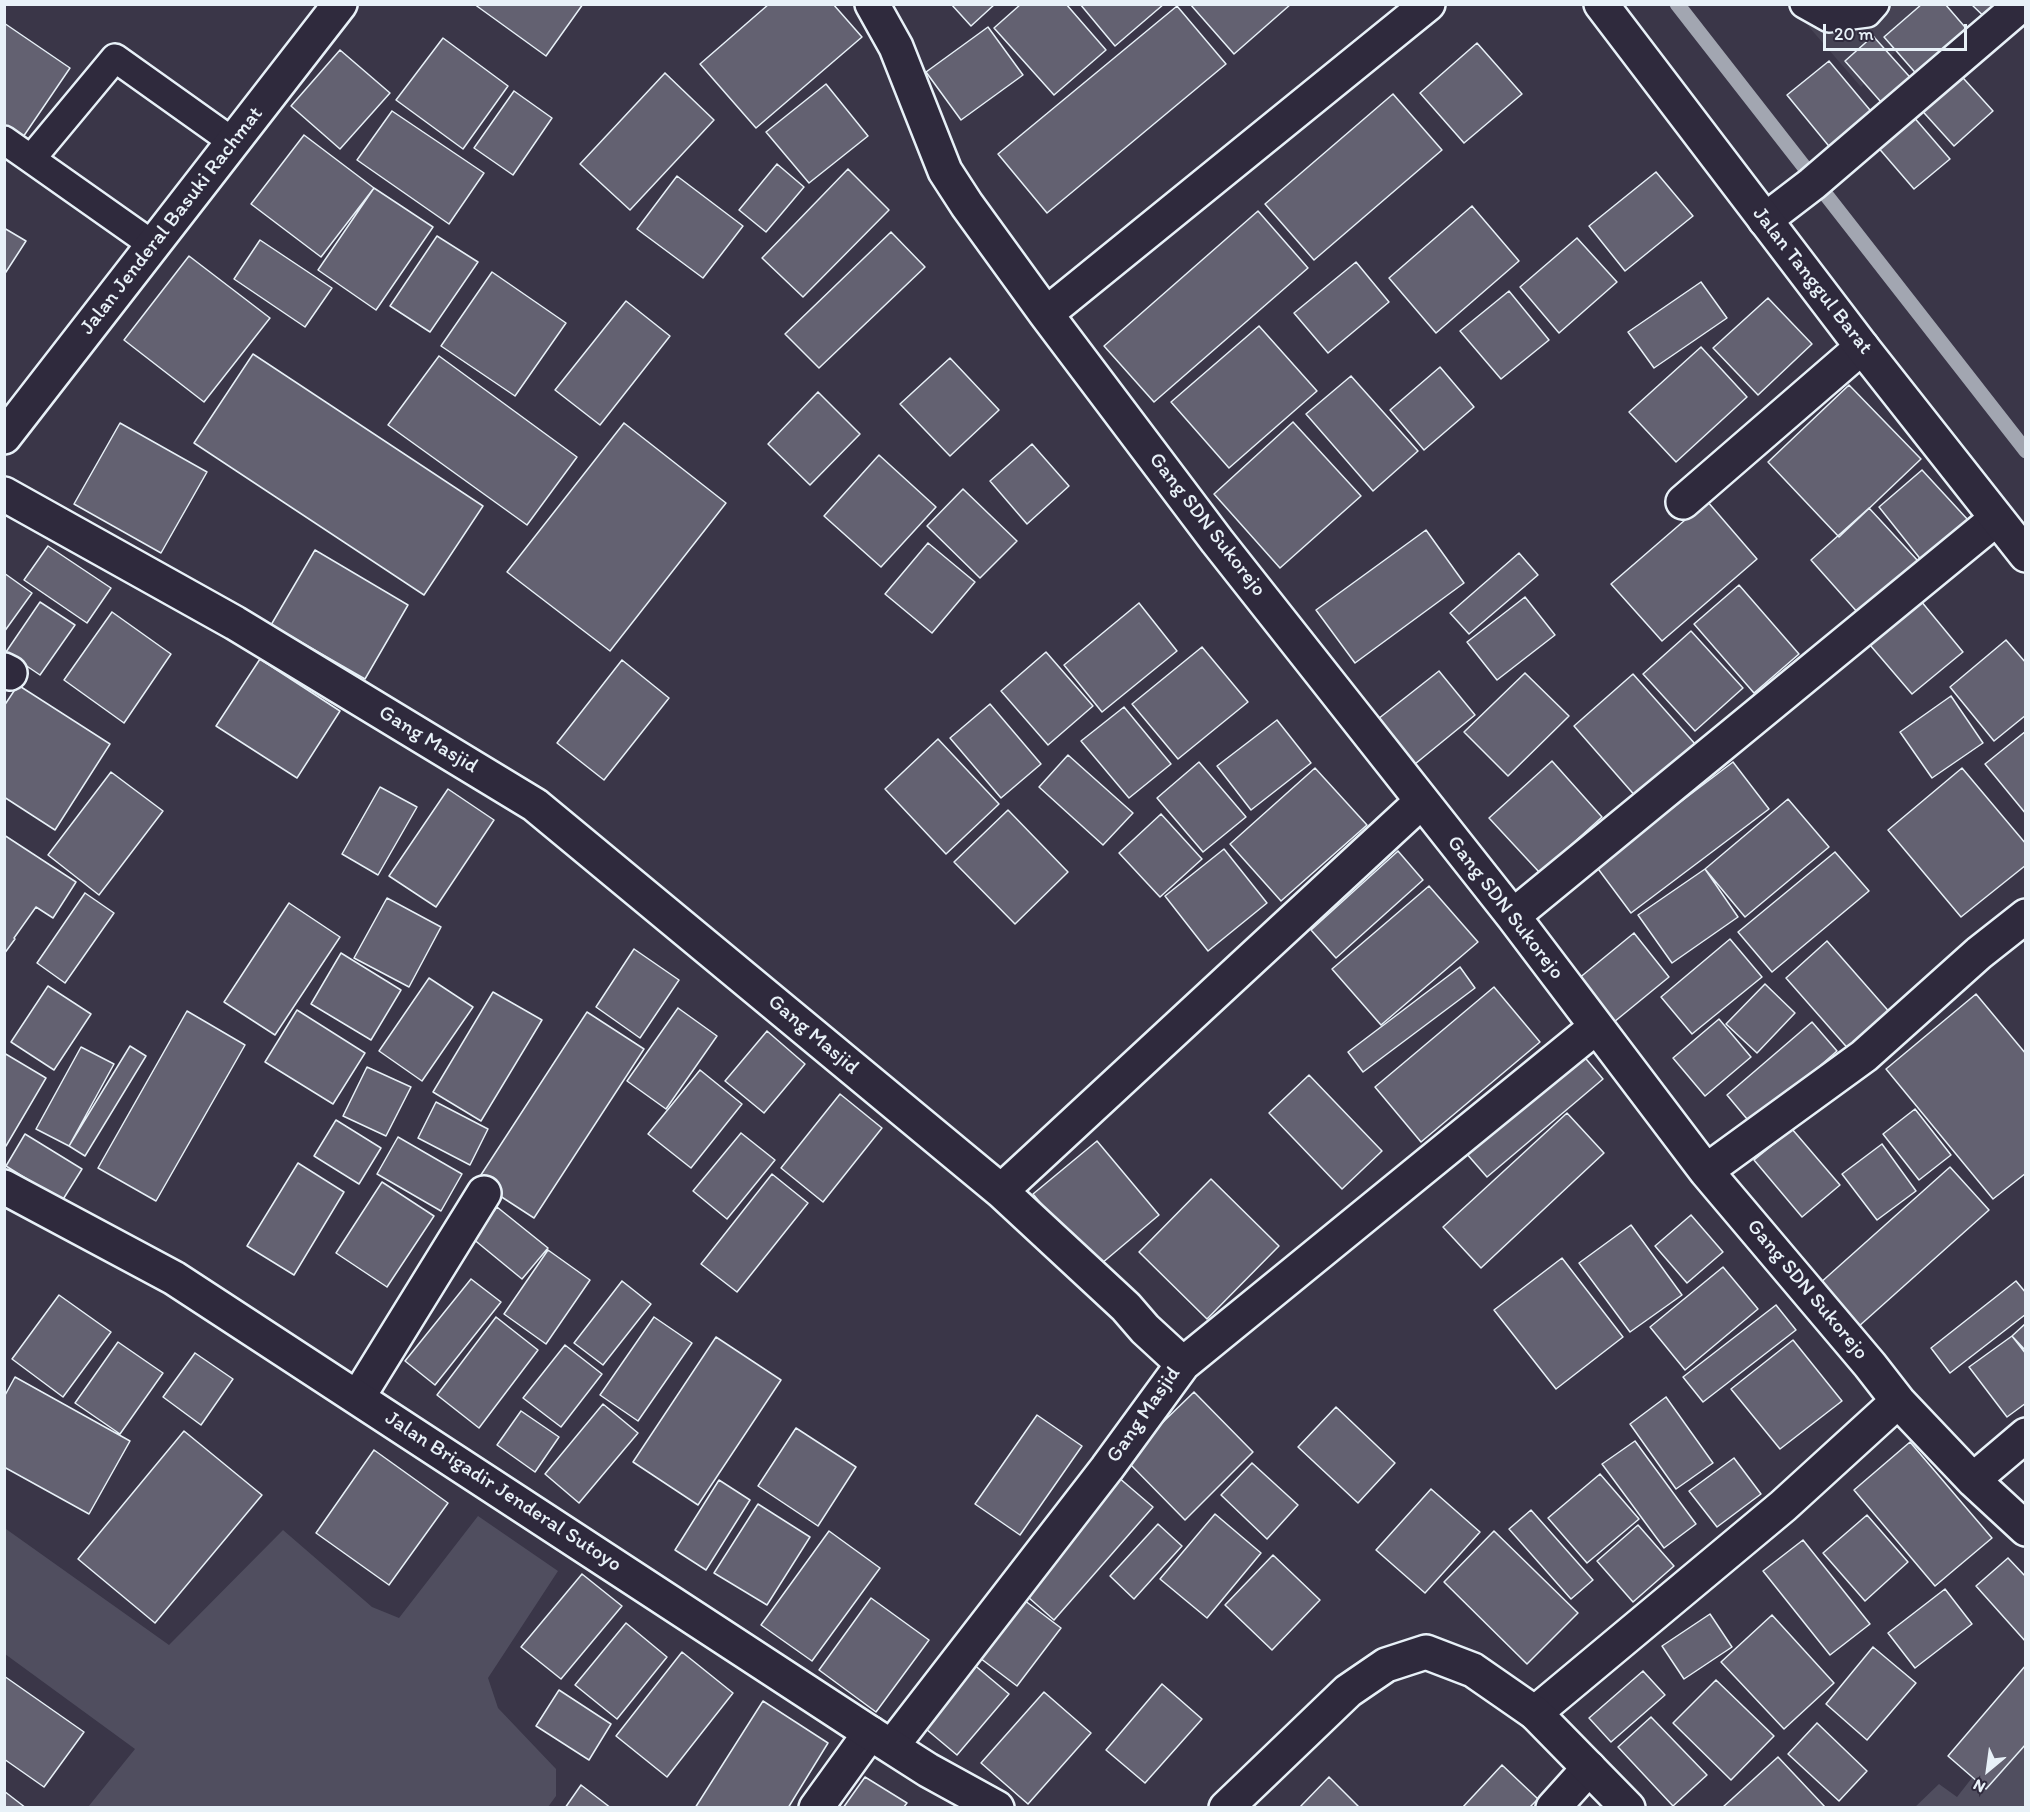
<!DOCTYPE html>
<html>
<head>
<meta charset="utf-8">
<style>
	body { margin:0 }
	#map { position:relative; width:2030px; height:1812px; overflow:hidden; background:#3a3648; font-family:Itim,sans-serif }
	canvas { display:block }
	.frame { position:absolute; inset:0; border:6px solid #e8f1f8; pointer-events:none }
	.north { position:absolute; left:1958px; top:1740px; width:60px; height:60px; -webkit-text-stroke:4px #2f2a3d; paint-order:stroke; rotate:209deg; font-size:16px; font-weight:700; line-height:24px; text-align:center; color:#e8f1f8 }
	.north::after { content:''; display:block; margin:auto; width:21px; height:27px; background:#e8f1f8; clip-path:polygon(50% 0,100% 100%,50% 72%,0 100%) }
	.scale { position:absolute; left:1823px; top:24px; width:144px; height:27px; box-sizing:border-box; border:3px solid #e8f1f8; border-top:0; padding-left:8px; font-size:18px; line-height:21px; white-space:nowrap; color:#e8f1f8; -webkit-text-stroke:4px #2f2a3d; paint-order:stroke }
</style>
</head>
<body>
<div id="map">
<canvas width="2030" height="1812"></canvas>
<div class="frame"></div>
<div class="north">N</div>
<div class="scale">20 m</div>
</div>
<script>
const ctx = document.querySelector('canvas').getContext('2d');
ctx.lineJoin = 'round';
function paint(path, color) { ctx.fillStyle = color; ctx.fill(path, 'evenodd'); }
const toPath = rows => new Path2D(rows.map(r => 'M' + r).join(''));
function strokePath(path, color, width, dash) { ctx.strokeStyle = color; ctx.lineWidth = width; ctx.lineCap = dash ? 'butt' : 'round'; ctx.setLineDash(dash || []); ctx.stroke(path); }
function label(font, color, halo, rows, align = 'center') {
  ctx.font = font + ' Itim,sans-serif'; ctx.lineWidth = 4.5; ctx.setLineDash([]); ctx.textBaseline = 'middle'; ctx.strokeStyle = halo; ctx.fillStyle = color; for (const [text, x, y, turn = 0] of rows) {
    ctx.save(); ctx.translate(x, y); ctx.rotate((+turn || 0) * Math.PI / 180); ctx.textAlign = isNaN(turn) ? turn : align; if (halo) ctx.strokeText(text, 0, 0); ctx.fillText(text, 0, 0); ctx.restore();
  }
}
const built = toPath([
	[1790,5,1941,5,1861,87]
]);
const green = toPath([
	[478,1516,558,1571,488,1678,498,1708,556,1769,556,1796,548,1807,88,1807,135,1749,5,1654,4,1532,6,1529,169,1645,283,1530,372,1607,399,1618],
	[2025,1710,2025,1807,1914,1808,1939,1784,1957,1797]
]);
const stream = toPath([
	[1677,4,2026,451]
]);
const building = toPath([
	[474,4,583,4,546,56,474,4],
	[769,4,833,4,862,37,756,128,700,64,769,4],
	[951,4,995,4,971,26,951,4],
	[1021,4,1066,4,1106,50,1054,95,994,28,1021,4],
	[1080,4,1164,4,1115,46,1080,4],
	[1190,4,1291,4,1234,54,1190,4],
	[1922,4,1945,4,1971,34,1920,78,1884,37,1922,4],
	[1971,4,2016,4,1995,27,1971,4],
	[1177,6,1226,64,1047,213,998,154,1177,6],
	[4,23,70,68,21,140,4,129,4,23],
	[988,27,1023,75,961,120,926,72,988,27],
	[1873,36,1917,85,1888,110,1845,61,1873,36],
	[443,38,508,86,463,149,396,100,443,38],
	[1477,43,1522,94,1464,143,1420,93,1477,43],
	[340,50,390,93,340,149,291,106,340,50],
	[1829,61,1880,122,1837,156,1787,95,1829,61],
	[1955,69,1993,111,1954,146,1916,104,1955,69],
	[665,73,714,120,630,210,580,164,665,73],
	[826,84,868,136,809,183,766,132,826,84],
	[514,91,552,118,513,175,474,148,514,91],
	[1393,94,1442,150,1314,260,1265,204,1393,94],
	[392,111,484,173,449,224,357,160,392,111],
	[1912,115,1950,159,1914,189,1876,145,1912,115],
	[304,135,374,188,321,257,251,204,304,135],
	[777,164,804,187,766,232,739,210,777,164],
	[848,169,889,210,803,297,762,258,848,169],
	[1656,172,1693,216,1625,271,1589,226,1656,172],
	[677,176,743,226,703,278,637,229,677,176],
	[374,188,433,227,376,310,318,270,374,188],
	[1472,206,1519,261,1436,333,1389,278,1472,206],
	[1258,211,1308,268,1154,402,1104,346,1258,211],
	[4,228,26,241,4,275,4,228],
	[891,232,925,267,819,368,785,334,891,232],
	[437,236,478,262,430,332,390,306,437,236],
	[1577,238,1617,282,1559,333,1520,287,1577,238],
	[260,240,332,288,305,327,234,279,260,240],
	[189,256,270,318,204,402,124,340,189,256],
	[1356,262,1389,302,1328,353,1294,313,1356,262],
	[492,272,566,323,515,396,441,346,492,272],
	[1701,282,1727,318,1654,368,1628,332,1701,282],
	[1509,291,1549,340,1501,379,1460,331,1509,291],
	[1768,298,1812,344,1758,395,1713,348,1768,298],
	[626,301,670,336,600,425,555,390,626,301],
	[1259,326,1317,391,1229,468,1171,402,1259,326],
	[1701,347,1747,397,1676,462,1629,412,1701,347],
	[253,354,483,506,424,595,194,443,253,354],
	[439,356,577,457,527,525,388,425,439,356],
	[950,358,999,410,950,456,900,404,950,358],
	[1440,367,1474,407,1424,450,1390,410,1440,367],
	[1351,376,1418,451,1373,491,1306,414,1351,376],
	[1849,385,1921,459,1839,537,1768,462,1849,385],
	[818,392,860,434,810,485,768,444,818,392],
	[1293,422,1361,496,1280,568,1214,494,1293,422],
	[120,423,207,472,161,553,74,504,120,423],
	[624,423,726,503,610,651,507,572,624,423],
	[1032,444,1069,486,1027,524,990,481,1032,444],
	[879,455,936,507,881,567,824,516,879,455],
	[1922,470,1969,521,1922,561,1879,507,1922,470],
	[963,489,1017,541,980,578,927,526,963,489],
	[1707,501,1757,559,1662,641,1611,584,1707,501],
	[1869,508,1918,561,1859,614,1811,560,1869,508],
	[1426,530,1464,583,1355,663,1316,610,1426,530],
	[928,543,975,582,932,633,885,594,928,543],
	[48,546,111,588,87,623,24,580,48,546],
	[315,550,408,605,365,679,271,625,315,550],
	[1519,553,1538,575,1469,634,1450,613,1519,553],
	[4,573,32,593,4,632,4,573],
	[1739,585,1799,654,1754,693,1694,624,1739,585],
	[1916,595,1963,652,1912,694,1864,638,1916,595],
	[1525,597,1555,635,1497,680,1467,642,1525,597],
	[40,602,75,625,40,675,6,652,40,602],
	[1139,603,1177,651,1102,712,1064,665,1139,603],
	[112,612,171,654,124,723,64,680,112,612],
	[1691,631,1743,688,1695,731,1643,674,1691,631],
	[2006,640,2026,663,2026,715,1994,741,1950,687,2006,640],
	[1202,647,1248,702,1178,759,1132,704,1202,647],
	[1046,652,1093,706,1048,745,1001,691,1046,652],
	[260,659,340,711,297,778,216,726,260,659],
	[622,660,669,698,604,780,557,743,622,660],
	[1439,671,1475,715,1415,764,1378,719,1439,671],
	[1525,673,1569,716,1508,776,1464,732,1525,673],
	[1633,674,1696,745,1637,798,1574,726,1633,674],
	[18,685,110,744,55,830,4,797,4,706,18,685],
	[1951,696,1983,743,1932,778,1900,732,1951,696],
	[990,704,1041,764,1001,798,950,738,990,704],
	[1124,707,1171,764,1129,798,1081,741,1124,707],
	[1277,720,1311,763,1251,810,1217,766,1277,720],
	[2026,731,2026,814,1985,764,2026,731],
	[938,739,999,804,946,854,885,789,938,739],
	[1068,755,1133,813,1103,845,1039,787,1068,755],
	[1552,761,1602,817,1540,873,1489,818,1552,761],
	[1199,762,1246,817,1203,852,1157,798,1199,762],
	[1733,762,1769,809,1631,913,1596,866,1733,762],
	[1315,768,1367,825,1281,901,1230,844,1315,768],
	[1962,768,2026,844,2026,865,1961,917,1888,830,1962,768],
	[111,772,163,811,99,895,48,855,111,772],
	[380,787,417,807,378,875,342,854,380,787],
	[448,789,494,820,436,907,389,876,448,789],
	[1788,799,1829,847,1745,917,1705,869,1788,799],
	[1008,810,1068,872,1015,924,954,862,1008,810],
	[1161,814,1202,859,1160,897,1119,853,1161,814],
	[4,835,76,882,53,918,36,907,14,938,15,939,4,954,4,835],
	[1224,849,1267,903,1208,951,1165,896,1224,849],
	[1398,851,1423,880,1336,958,1311,930,1398,851],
	[1835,852,1869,891,1772,972,1738,932,1835,852],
	[1705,869,1738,917,1672,963,1638,915,1705,869],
	[1429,886,1478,942,1381,1025,1332,969,1429,886],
	[85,893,114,913,65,983,37,963,85,893],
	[387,898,441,927,409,987,354,958,387,898],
	[289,903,340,937,275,1035,224,1002,289,903],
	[1634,933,1669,977,1614,1022,1578,979,1634,933],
	[1730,939,1762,977,1692,1034,1661,997,1730,939],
	[1827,941,1892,1015,1851,1052,1786,978,1827,941],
	[634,949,679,980,640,1038,596,1007,634,949],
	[341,953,401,990,371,1040,311,1004,341,953],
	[1460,967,1475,988,1363,1072,1348,1052,1460,967],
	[429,978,473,1007,422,1081,379,1051,429,978],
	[1765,984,1795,1013,1757,1053,1726,1024,1765,984],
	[48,986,91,1014,54,1070,11,1042,48,986],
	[1494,987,1540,1042,1421,1142,1375,1087,1494,987],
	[493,992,542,1020,481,1121,433,1092,493,992],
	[1976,994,2026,1054,2026,1173,1993,1199,1886,1069,1976,994],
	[678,1008,717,1036,666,1109,627,1081,678,1008],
	[297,1010,365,1053,333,1104,265,1062,297,1010],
	[187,1011,245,1045,156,1201,98,1168,187,1011],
	[587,1012,644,1049,534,1218,477,1181,587,1012],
	[1719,1019,1751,1057,1705,1096,1673,1058,1719,1019],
	[1812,1022,1837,1051,1752,1125,1727,1095,1812,1022],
	[767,1031,805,1064,764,1113,725,1081,767,1031],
	[130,1046,146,1056,85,1156,69,1146,130,1046],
	[81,1047,114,1064,69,1146,36,1129,81,1047],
	[1576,1047,1603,1079,1487,1177,1459,1145,1576,1047],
	[4,1053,46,1078,6,1146,4,1145,4,1053],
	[367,1067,411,1087,386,1136,343,1116,367,1067],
	[700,1070,742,1104,691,1168,648,1134,700,1070],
	[1309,1075,1382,1151,1342,1189,1269,1113,1309,1075],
	[840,1094,882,1128,823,1202,781,1168,840,1094],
	[436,1102,488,1129,470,1165,418,1138,436,1102],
	[1915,1109,1951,1155,1919,1180,1883,1134,1915,1109],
	[1567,1113,1604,1153,1481,1268,1443,1227,1567,1113],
	[336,1120,381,1148,359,1184,314,1156,336,1120],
	[1792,1129,1840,1185,1802,1217,1754,1160,1792,1129],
	[741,1133,775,1160,727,1219,693,1191,741,1133],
	[25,1134,82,1169,62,1201,6,1166,25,1134],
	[398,1137,462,1174,441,1211,377,1174,398,1137],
	[1097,1141,1159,1215,1095,1269,1033,1194,1097,1141],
	[1882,1144,1916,1191,1877,1220,1842,1174,1882,1144],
	[298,1163,344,1192,294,1275,247,1246,298,1163],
	[1950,1167,1989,1210,1858,1327,1819,1284,1950,1167],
	[772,1174,808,1203,737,1292,701,1264,772,1174],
	[1211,1179,1279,1246,1207,1319,1139,1252,1211,1179],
	[382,1182,434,1216,387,1287,336,1253,382,1182],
	[497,1207,548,1248,522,1279,472,1238,497,1207],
	[1691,1215,1723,1252,1687,1283,1655,1246,1691,1215],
	[1631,1225,1682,1295,1630,1332,1579,1263,1631,1225],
	[548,1250,590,1280,546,1344,504,1314,548,1250],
	[1562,1258,1623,1337,1556,1389,1494,1310,1562,1258],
	[1723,1267,1758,1309,1685,1370,1650,1327,1723,1267],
	[471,1279,501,1302,435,1385,405,1361,471,1279],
	[622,1281,651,1304,603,1365,574,1343,622,1281],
	[2016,1281,2026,1293,2026,1314,1950,1373,1931,1348,2016,1281],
	[59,1295,111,1332,63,1397,12,1359,59,1295],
	[1776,1305,1796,1330,1703,1402,1683,1377,1776,1305],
	[496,1317,538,1350,479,1428,437,1395,496,1317],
	[654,1317,692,1343,638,1421,600,1395,654,1317],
	[2026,1323,2026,1351,2012,1336,2026,1323],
	[2012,1336,2026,1354,2026,1403,2007,1417,1969,1367,2012,1336],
	[716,1337,781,1380,698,1505,633,1462,716,1337],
	[1793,1340,1842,1401,1780,1449,1731,1389,1793,1340],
	[118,1342,163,1373,120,1434,75,1403,118,1342],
	[565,1345,602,1374,561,1427,523,1398,565,1345],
	[195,1353,233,1379,201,1425,163,1397,195,1353],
	[15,1377,130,1441,89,1514,4,1467,4,1397,15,1377],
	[1194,1392,1253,1452,1185,1520,1125,1459,1194,1392],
	[1666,1397,1713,1463,1676,1489,1630,1424,1666,1397],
	[603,1404,638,1433,579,1503,545,1474,603,1404],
	[1336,1407,1395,1463,1358,1503,1298,1447,1336,1407],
	[521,1411,559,1437,535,1472,497,1445,521,1411],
	[1037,1415,1082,1446,1020,1535,975,1504,1037,1415],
	[796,1428,856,1467,818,1526,758,1486,796,1428],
	[184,1431,262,1495,155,1623,78,1559,184,1431],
	[1635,1441,1696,1524,1664,1548,1602,1464,1635,1441],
	[1910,1442,1992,1538,1935,1586,1854,1490,1910,1442],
	[374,1450,448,1503,389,1585,316,1533,374,1450],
	[1734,1458,1761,1494,1717,1527,1689,1491,1734,1458],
	[1252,1463,1298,1505,1267,1539,1221,1495,1252,1463],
	[1600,1474,1639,1519,1587,1563,1548,1518,1600,1474],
	[1118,1477,1153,1507,1054,1620,1019,1589,1118,1477],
	[719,1480,750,1500,706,1570,675,1550,719,1480],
	[1431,1489,1480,1532,1425,1593,1376,1550,1431,1489],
	[758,1504,810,1537,767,1605,714,1573,758,1504],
	[1531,1510,1593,1580,1571,1599,1509,1529,1531,1510],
	[1215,1514,1261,1553,1207,1618,1160,1579,1215,1514],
	[1867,1515,1908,1562,1865,1601,1823,1553,1867,1515],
	[1158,1524,1182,1546,1134,1599,1110,1576,1158,1524],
	[1638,1525,1674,1566,1633,1602,1597,1561,1638,1525],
	[829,1531,880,1568,812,1661,761,1625,829,1531],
	[1494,1531,1578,1613,1527,1664,1444,1582,1494,1531],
	[1803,1540,1870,1624,1830,1655,1763,1571,1803,1540],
	[1273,1555,1320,1600,1272,1650,1225,1605,1273,1555],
	[2008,1558,2026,1577,2026,1642,1976,1586,2008,1558],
	[582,1574,622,1606,561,1679,521,1647,582,1574],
	[1945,1589,1972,1624,1915,1668,1888,1633,1945,1589],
	[1020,1597,1061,1628,1017,1686,976,1655,1020,1597],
	[871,1598,929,1640,876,1712,819,1670,871,1598],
	[1710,1614,1732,1647,1684,1679,1662,1646,1710,1614],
	[1772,1615,1834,1683,1784,1729,1721,1662,1772,1615],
	[626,1623,667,1657,617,1719,575,1685,626,1623],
	[1873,1647,1916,1683,1867,1740,1826,1704,1873,1647],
	[682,1652,733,1693,667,1777,616,1736,682,1652],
	[972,1663,1009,1694,957,1755,920,1724,972,1663],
	[2026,1665,2026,1744,1986,1789,1948,1756,2026,1665],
	[1643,1671,1665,1695,1611,1742,1589,1718,1643,1671],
	[4,1676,84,1732,44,1787,4,1759,4,1676],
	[1716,1680,1774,1736,1731,1780,1673,1723,1716,1680],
	[1162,1684,1202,1719,1145,1783,1106,1750,1162,1684],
	[559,1690,611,1724,589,1760,536,1726,559,1690],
	[1044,1692,1091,1733,1028,1804,981,1763,1044,1692],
	[763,1701,828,1743,788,1808,695,1808,763,1701],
	[1651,1717,1707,1775,1673,1806,1618,1747,1651,1717],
	[1817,1723,1867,1771,1839,1801,1788,1754,1817,1723],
	[1778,1757,1826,1808,1723,1808,1723,1807,1778,1757],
	[1502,1765,1538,1799,1529,1808,1462,1808,1502,1765],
	[865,1777,907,1803,903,1808,843,1808,865,1777],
	[1329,1777,1360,1808,1299,1808,1329,1777],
	[581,1785,611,1808,565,1808,581,1785],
	[4,1791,26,1808,4,1808,4,1791]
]);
const service = toPath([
	[1804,4,1829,18,1867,13,1875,4],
	[4,140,31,159,115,58,233,142],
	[31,159,153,245]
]);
const minor = toPath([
	[872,4,896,47,945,171,967,205,1046,314,1217,541,1513,916,1706,1171,1870,1365,1898,1401,1783,1506,1535,1713],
	[1765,220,1812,184,2022,4],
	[1046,314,1428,4],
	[4,494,235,623,535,805,1001,1191,1126,1307,1145,1329,1183,1364,1107,1468,892,1746],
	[1683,502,1862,347],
	[4,670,10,673],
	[1513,916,1996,519],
	[1706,1171,1864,1056,1979,953,2026,916],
	[1001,1191,1422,801],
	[1183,1364,1596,1027],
	[358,1397,484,1193],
	[1898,1401,1973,1480,2026,1529],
	[1973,1480,2026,1435],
	[816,1808,870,1733],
	[1553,1808,1589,1768]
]);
const tertiary = toPath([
	[1601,4,1862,347,2026,555],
	[4,1187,174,1278,870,1733,928,1770,997,1808],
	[1226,1808,1348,1691,1386,1665,1426,1652,1473,1670,1535,1713,1628,1808]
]);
const primary = toPath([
	[4,437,340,4]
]);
const streetNames = [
	["Jalan Jenderal Basuki Rachmat",172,221,-52],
	["Jalan Tanggul Barat",1812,281,52],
	["Gang SDN Sukorejo",1207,525,52],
	["Gang Masjid",428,740,31],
	["Gang SDN Sukorejo",1505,908,52],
	["Gang Masjid",813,1035,40],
	["Gang SDN Sukorejo",1807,1290,50],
	["Gang Masjid",1144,1415,-55],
	["Jalan Brigadir Jenderal Sutoyo",503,1492,33]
];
paint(built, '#464354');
paint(green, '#504e5f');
strokePath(stream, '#a2a6b1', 15);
paint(building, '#636171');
strokePath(building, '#e8f1f8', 1.5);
strokePath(service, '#e8f1f8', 32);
strokePath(minor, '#e8f1f8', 38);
strokePath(tertiary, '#e8f1f8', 38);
strokePath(primary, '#e8f1f8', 38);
strokePath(service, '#2f2a3d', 27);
strokePath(minor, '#2f2a3d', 33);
strokePath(tertiary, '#2f2a3d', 33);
strokePath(primary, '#2f2a3d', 33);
label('21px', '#e8f1f8', '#2f2a3d', streetNames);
</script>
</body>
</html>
